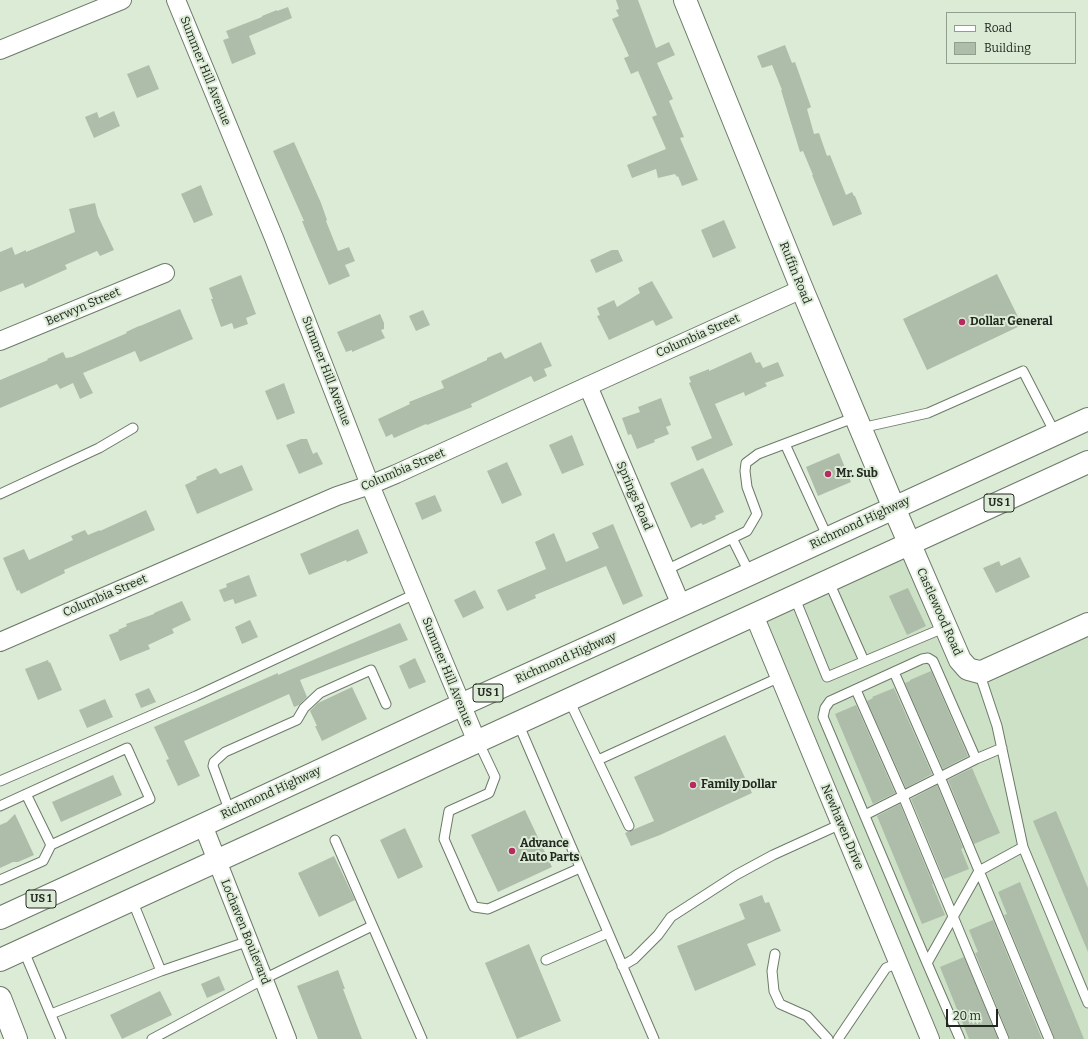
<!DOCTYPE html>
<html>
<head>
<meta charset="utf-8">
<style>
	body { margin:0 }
	#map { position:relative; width:1088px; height:1039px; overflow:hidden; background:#dbebd6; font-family:Bitter,serif }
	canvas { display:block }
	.legend { position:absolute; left:946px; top:12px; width:130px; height:52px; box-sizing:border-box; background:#dbebd6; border:1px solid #919d8d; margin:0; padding:5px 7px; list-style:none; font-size:12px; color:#222820 }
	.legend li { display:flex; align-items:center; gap:8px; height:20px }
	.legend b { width:20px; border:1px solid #919d8d }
	.scale { position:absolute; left:946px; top:1009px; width:52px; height:18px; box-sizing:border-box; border:2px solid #222820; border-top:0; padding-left:5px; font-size:12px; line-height:14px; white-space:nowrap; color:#222820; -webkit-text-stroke:3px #dbebd6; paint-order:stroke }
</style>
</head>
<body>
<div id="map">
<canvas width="1088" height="1039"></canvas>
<ul class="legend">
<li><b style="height:5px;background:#fff"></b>Road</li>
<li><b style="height:11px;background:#aebda9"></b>Building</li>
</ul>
<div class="scale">20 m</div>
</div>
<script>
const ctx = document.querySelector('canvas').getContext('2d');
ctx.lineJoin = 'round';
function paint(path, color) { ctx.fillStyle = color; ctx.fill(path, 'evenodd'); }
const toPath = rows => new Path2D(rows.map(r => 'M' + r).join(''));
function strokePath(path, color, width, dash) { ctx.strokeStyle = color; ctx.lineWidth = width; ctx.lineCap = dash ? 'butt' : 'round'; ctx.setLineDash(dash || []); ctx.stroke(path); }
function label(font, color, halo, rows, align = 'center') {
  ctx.font = font + ' Bitter,serif'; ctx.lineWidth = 4; ctx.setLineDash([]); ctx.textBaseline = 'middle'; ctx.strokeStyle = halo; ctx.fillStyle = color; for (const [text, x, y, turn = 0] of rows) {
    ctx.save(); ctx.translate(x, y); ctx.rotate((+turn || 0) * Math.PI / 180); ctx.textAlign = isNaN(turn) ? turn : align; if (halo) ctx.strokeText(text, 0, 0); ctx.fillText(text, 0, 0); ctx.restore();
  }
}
const built = toPath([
	[909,544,969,669,1088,624,1088,1039,930,1039,754,615]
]);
const building = toPath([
	[616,0,638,0,656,48,669,42,675,55,657,63,673,99,669,101,684,137,680,138,698,180,682,186,678,176,677,177,675,174,658,178,656,169,632,178,627,165,666,149,652,117,657,115,638,71,631,74,624,58,629,56,612,19,619,16,616,10,619,9],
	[288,7,292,18,249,36,256,54,232,64,223,40,229,38,226,31,262,17,262,16,277,10,277,11],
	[785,45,792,63,795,62,811,107,807,109,814,134,819,133,827,156,830,155,846,195,852,192,854,196,855,196,862,214,833,226,812,175,813,175,803,151,800,152,781,90,782,90,772,65,762,68,757,56],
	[149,65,159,89,137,98,127,74],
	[114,111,120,126,94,138,85,117,97,112,99,118],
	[294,142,321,203,327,220,326,221,338,251,349,247,355,261,345,265,350,276,329,285,306,231,302,221,304,221,273,151],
	[201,185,213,215,194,223,181,194],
	[95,203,98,216,114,250,100,256,97,251,65,265,67,269,25,288,23,283,0,292,0,252,12,247,15,255,26,250,26,252,75,232,69,209],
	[724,220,736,248,713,258,701,230],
	[612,250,618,250,623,261,596,273,590,260],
	[997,274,1022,325,927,370,903,319],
	[241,275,256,314,246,318,248,324,234,329,232,323,221,327,211,299,213,299,209,288],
	[652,281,673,318,656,326,653,320,609,340,597,316,600,315,597,308,614,300,617,307,640,293,638,288],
	[180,309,193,339,140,362,135,351,83,373,93,393,80,399,73,383,60,389,57,384,0,408,0,380,48,360,47,359,63,352,66,358,72,357,127,333,126,332,139,326,140,326],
	[423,310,430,325,416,331,409,316],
	[380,314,384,323,384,329,381,330,385,338,352,352,352,350,346,352,337,332],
	[541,342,552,366,544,369,547,376,534,382,531,376,471,404,472,407,427,425,426,424,394,438,392,434,386,437,378,419,410,404,409,402,444,388,441,381,487,360,487,358,501,352,505,359],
	[751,352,756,363,760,362,763,368,778,362,784,376,765,383,767,386,745,396,744,392,715,404,733,445,697,461,691,447,712,438,689,383,691,382,689,377,709,369,709,371],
	[284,383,295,413,277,420,265,391],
	[661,398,671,425,666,427,669,434,654,440,655,442,637,449,631,434,628,435,622,418,640,412,638,407],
	[572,435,584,465,562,474,549,445],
	[301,439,307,439,313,454,317,452,323,464,299,474,286,445],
	[839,453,851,482,818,496,806,467],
	[507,462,522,495,502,504,487,471],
	[242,465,253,490,197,514,185,485,197,479,196,477,216,468,220,474],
	[703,468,724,512,715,516,716,519,703,525,701,523,691,528,670,483],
	[435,495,442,511,422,520,415,503],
	[146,510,155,530,64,570,65,573,38,586,21,594,19,590,17,591,3,558,24,549,29,560,73,540,71,536,85,530,88,535,100,530,100,531],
	[613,524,643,596,623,605,606,566,535,595,536,598,507,611,497,590,546,569,535,542,554,533,566,562,599,548,592,533],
	[358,529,367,550,368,553,347,562,346,560,309,575,300,554],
	[1020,557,1030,577,996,593,983,568,999,561,1001,566],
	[249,575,257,596,235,604,233,599,224,602,219,590,227,587,226,584],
	[908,588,926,626,907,635,889,596],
	[475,590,484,608,463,618,454,600],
	[182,601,191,620,172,629,174,633,148,645,150,649,120,661,109,635,119,631,118,630,127,626,126,624,154,614,154,613],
	[250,620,258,637,242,644,235,627],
	[400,623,408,640,300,680,307,697,299,705,294,707,289,694,184,741,200,776,178,786,166,760,169,759,154,727,278,673,278,675],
	[415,658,426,682,409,689,399,666],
	[48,660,49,663,50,662,62,690,38,700,25,669],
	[931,671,968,756,943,769,905,683,910,681,910,680],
	[352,687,367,719,322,741,315,726,317,726,310,711,318,703],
	[149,688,156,702,141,708,135,694],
	[894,688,932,774,906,788,867,701,873,698,872,697],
	[105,699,113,717,87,728,79,710],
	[856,705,895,793,873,804,835,714],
	[725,735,752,793,660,835,631,846,625,833,654,821,634,777],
	[972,768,1000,833,974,844,948,780],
	[113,775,122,795,61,822,52,802],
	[937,785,963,848,961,849,969,869,944,879,911,799],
	[900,804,933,884,932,884,945,915,922,924,877,816],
	[525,810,552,867,498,892,471,835],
	[1056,811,1088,888,1088,952,1033,821],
	[15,814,34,855,18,862,13,862,0,868,0,825,7,822],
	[405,828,423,867,398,879,380,840],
	[334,856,355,900,319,917,298,873],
	[1020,882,1084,1039,1055,1039,1004,915,1007,914,998,892],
	[762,895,765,903,769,902,781,931,747,944,756,965,695,991,677,946,745,919,739,904],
	[993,920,1042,1039,1010,1039,975,953,978,952,969,930],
	[529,944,561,1021,517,1039,485,963],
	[964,957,998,1039,969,1039,940,967],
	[338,970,345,989,343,989,362,1039,318,1039,297,986],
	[219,976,225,990,207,998,201,984],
	[160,991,172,1015,122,1039,110,1015]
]);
const lane = toPath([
	[861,428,928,413,1023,371,1055,433],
	[785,444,828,538],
	[0,494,99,448,133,428],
	[732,538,750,574],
	[666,570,747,531,757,514,747,487,745,471,746,463,758,454,856,417],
	[829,582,864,661],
	[794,596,827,677,946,627],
	[894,672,940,777,1049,1039],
	[979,672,997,726,1023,847],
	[856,690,903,796,1004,1039],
	[569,700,629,826],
	[518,723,654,1039],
	[478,741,495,777,489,793,449,811,444,839,474,907,488,909,580,868],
	[598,760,780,677],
	[0,781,196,696,415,594],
	[26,794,51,845],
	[0,806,127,748,150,799,51,845,43,861,0,880],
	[230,812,213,766,214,762,225,752,297,720,304,708,320,693,371,670,386,704],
	[865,815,976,759],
	[335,840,422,1039],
	[23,949,61,1039],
	[775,954,772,971,774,991,780,1004,807,1016,828,1039],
	[546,960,608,933],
	[927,963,823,717,825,708,830,701,922,659,928,658,933,661,976,759,1002,748],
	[622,966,634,959,658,935,671,917,736,875,773,855,841,824],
	[161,971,249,941],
	[51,1014,161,971,132,900],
	[152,1039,264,979,372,926],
	[838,1039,886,968,898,963],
	[960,1039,927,963,979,871,1023,847,1088,1003]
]);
const street = toPath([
	[176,0,274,238,370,485,477,742],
	[0,50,122,0],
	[0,341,165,273],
	[588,386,681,605],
	[754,615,930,1039],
	[0,642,337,496,370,485,396,474,588,386,802,289],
	[203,825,287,1039]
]);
const secondary = toPath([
	[685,0,802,289,894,508,960,660,968,669,979,672,984,671,1088,624],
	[0,998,16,1039]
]);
const primary = toPath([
	[0,918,203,825,461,705,750,574,1088,419],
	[0,960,1088,462]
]);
const markers = [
	[962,322,4,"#b72a60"],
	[828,474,4,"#b72a60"],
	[693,785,4,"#b72a60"],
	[512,851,4,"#b72a60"]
];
const shields = [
	[999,503,30],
	[488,693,30],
	[41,899,30]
];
const shieldNames = [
	["US 1",999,503],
	["US 1",488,693],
	["US 1",41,899]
];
const streetNames = [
	["Summer Hill Avenue",205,71,68],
	["Ruffin Road",795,273,68],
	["Berwyn Street",83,307,-23],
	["Columbia Street",698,336,-24],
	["Summer Hill Avenue",326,371,69],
	["Columbia Street",403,470,-23],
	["Springs Road",634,496,67],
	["Richmond Highway",860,523,-25],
	["Columbia Street",105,596,-23],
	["Castlewood Road",939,612,66],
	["Richmond Highway",566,658,-24],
	["Summer Hill Avenue",447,672,68],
	["Richmond Highway",271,793,-25],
	["Newhaven Drive",842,827,67],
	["Lochaven Boulevard",245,932,68]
];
const poiNames = [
	["Dollar General",970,322],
	["Mr. Sub",836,474],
	["Family Dollar",701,785],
	["Advance",520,844],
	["Auto Parts",520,858]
];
paint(built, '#cce1c6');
paint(building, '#aebda9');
strokePath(lane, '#6c7b68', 11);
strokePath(street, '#6c7b68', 20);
strokePath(secondary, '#6c7b68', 24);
strokePath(primary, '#6c7b68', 24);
strokePath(lane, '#fff', 9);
strokePath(street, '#fff', 18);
strokePath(secondary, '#fff', 22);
strokePath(primary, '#fff', 22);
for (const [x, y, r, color] of markers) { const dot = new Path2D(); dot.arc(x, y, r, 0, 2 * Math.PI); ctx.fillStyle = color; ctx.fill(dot); strokePath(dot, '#dbebd6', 1.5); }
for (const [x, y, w] of shields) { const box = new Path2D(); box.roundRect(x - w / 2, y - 9, w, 18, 3); ctx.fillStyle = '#dbebd6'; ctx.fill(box); strokePath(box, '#222820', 1); }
label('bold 11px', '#222820', null, shieldNames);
label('12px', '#222820', '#dbebd6', streetNames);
label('bold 12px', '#222820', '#dbebd6', poiNames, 'left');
</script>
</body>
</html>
